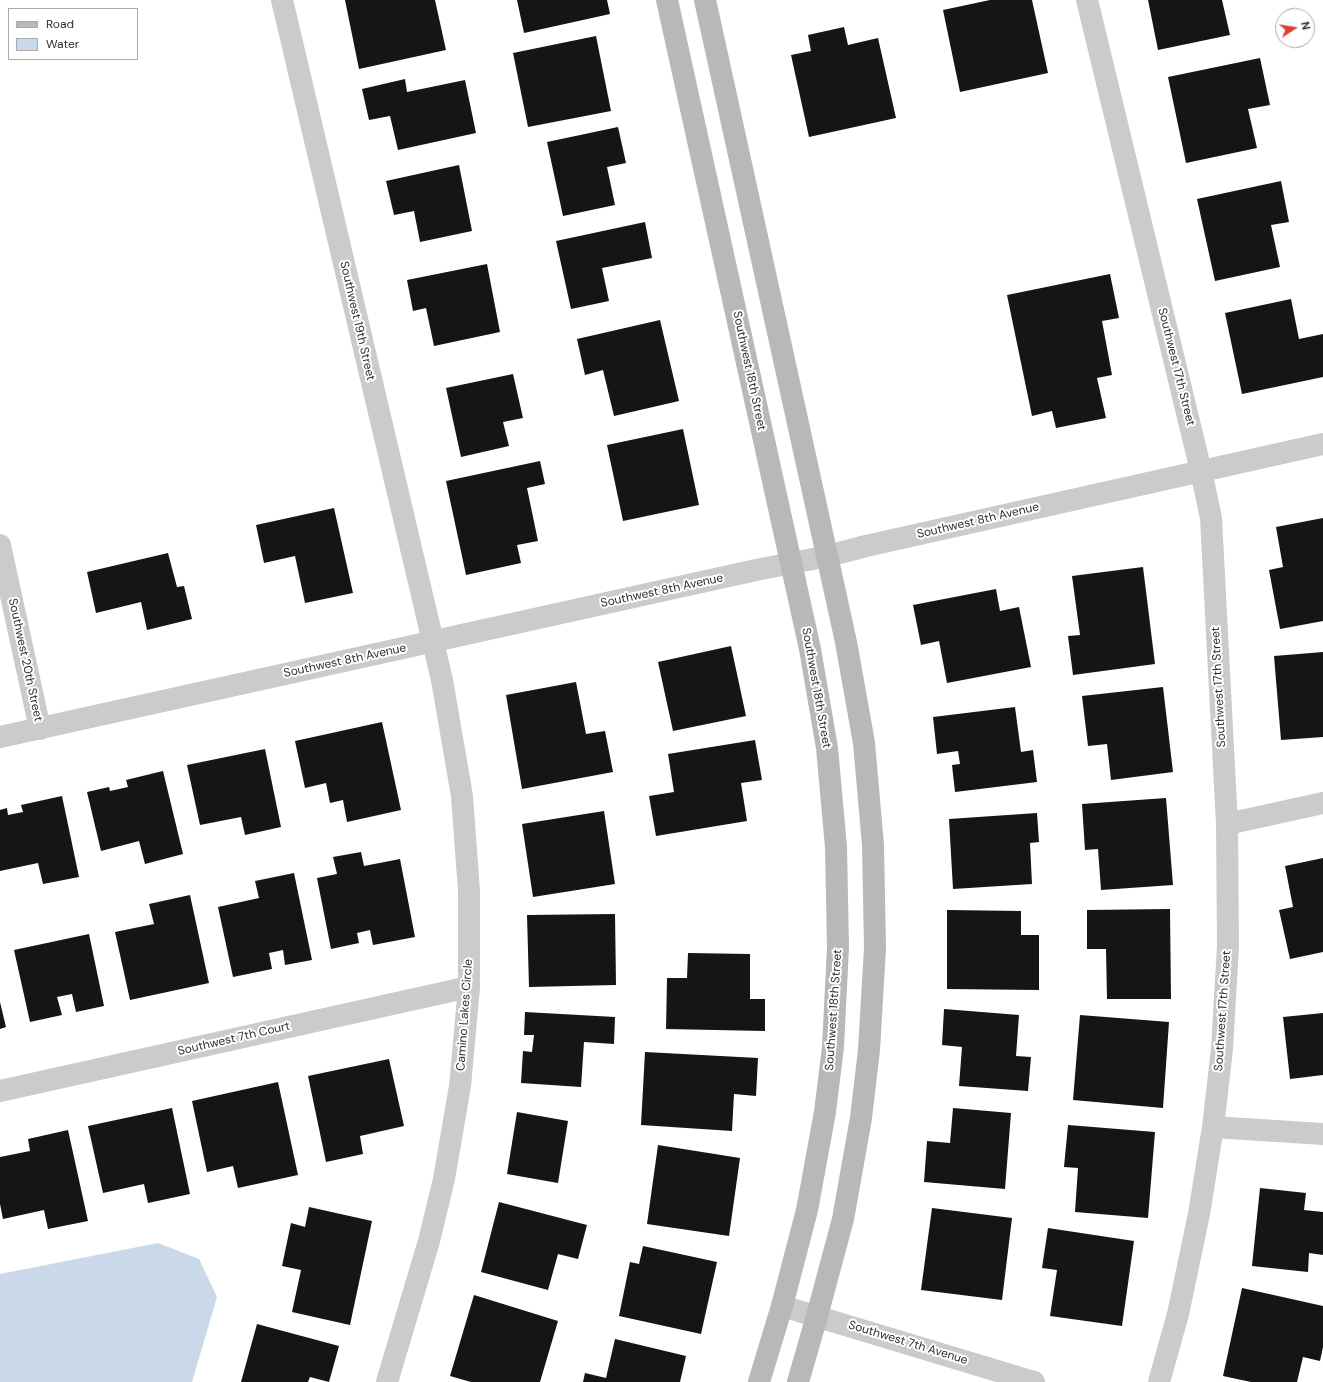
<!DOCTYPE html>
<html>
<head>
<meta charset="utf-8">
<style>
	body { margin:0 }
	#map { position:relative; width:1323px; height:1382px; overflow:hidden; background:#fff; font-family:"DM Sans",sans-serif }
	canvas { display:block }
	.legend { position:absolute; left:8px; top:8px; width:130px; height:52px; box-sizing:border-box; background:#fff; border:1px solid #ababab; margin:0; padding:5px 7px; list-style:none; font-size:12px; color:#2e2e2e }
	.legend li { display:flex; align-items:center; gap:8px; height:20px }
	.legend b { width:20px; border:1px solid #ababab }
	.north { position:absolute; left:1275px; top:8px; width:40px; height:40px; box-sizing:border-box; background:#fff; border:1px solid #ababab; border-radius:50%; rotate:78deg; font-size:11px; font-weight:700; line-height:16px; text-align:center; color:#2e2e2e }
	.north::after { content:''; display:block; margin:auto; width:14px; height:18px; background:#da423b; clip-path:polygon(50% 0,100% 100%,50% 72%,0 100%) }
</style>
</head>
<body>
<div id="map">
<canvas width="1323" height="1382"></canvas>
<ul class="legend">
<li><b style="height:5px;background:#b8b8b8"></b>Road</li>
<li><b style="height:11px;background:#cad9e9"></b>Water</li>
</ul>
<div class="north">N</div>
</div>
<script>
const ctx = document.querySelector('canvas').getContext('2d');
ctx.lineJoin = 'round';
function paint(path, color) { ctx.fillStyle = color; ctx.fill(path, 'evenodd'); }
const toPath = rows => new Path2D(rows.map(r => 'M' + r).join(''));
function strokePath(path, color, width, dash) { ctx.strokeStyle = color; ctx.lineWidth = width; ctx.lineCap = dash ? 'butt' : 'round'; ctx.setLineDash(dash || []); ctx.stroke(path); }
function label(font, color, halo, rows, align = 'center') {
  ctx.font = font + ' "DM Sans",sans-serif'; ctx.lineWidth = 4; ctx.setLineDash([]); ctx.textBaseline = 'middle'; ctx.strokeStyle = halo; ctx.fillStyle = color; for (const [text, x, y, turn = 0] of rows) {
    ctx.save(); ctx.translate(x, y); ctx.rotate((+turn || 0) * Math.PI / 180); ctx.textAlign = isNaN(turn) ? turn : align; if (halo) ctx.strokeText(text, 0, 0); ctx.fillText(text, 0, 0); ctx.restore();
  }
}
const water = toPath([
	[158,1243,199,1259,217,1297,192,1382,0,1382,0,1274]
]);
const building = toPath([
	[345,0,435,0,446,50,359,69],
	[517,0,607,0,610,14,524,33],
	[990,0,1032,0,1048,73,960,92,943,10],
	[1148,0,1222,0,1230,35,1158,50],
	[844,27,848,45,878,38,896,118,809,137,791,55,811,51,808,35],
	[596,36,611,111,528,127,513,53],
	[1260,58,1270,105,1248,109,1257,148,1186,163,1168,77],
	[405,79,407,92,465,80,476,133,398,150,390,116,369,120,362,89],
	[618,127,626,163,607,167,615,205,563,216,547,142],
	[459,165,472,231,420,242,414,211,394,215,386,181],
	[1281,181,1289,222,1271,225,1280,267,1215,281,1197,199],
	[645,222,652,258,602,268,609,301,571,309,556,241],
	[487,264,500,332,434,346,426,308,413,311,407,280],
	[1110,274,1119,318,1102,321,1112,375,1097,378,1106,418,1056,428,1052,411,1032,416,1007,295],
	[1291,299,1299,339,1323,334,1323,377,1242,394,1225,313],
	[660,320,679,401,614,416,603,370,585,375,577,339],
	[513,374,523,418,503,422,509,446,461,457,446,388],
	[683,429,699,505,623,521,607,445],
	[540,461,545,484,527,488,538,541,517,545,521,563,466,575,446,481],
	[334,508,353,593,305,603,295,556,264,563,256,525],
	[1323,518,1323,621,1280,629,1269,570,1283,567,1276,527],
	[168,553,177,587,184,586,192,619,147,630,141,602,96,613,87,572],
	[1143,567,1155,664,1073,675,1068,636,1080,635,1072,576],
	[996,589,1000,611,1019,607,1031,667,947,683,939,641,921,645,913,605],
	[731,646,746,716,673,731,658,662],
	[1323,652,1323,737,1281,740,1274,656],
	[576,682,586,734,605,731,613,772,522,789,506,695],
	[1163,687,1173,772,1111,780,1107,744,1088,746,1082,696],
	[1015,707,1021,752,1033,750,1037,782,955,792,952,765,960,764,958,751,937,754,933,717],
	[382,722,401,810,347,822,343,800,330,803,326,783,305,788,295,741],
	[755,740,762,780,741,783,747,821,656,836,649,796,674,792,668,754],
	[265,749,281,827,245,835,241,817,200,825,187,765],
	[163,771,183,854,145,864,139,841,101,851,87,792,109,787,110,791,128,787,126,780],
	[62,796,79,877,43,884,38,863,0,871,0,810,7,808,8,815,23,812,21,805],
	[1166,798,1173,885,1101,890,1098,849,1085,850,1082,804],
	[604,811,615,884,533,897,522,824],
	[1037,813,1039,842,1030,843,1032,884,953,889,949,819],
	[361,852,364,866,400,859,415,937,373,945,370,930,357,933,359,943,331,949,317,878,337,874,333,857],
	[1323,858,1323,952,1290,959,1279,910,1293,907,1285,866],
	[294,873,312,960,285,965,283,950,269,953,272,969,233,977,218,907,259,898,255,881],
	[190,895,209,983,130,1000,115,932,154,924,149,904],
	[1170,909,1171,999,1107,999,1106,949,1087,949,1087,910],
	[947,910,1021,911,1021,935,1039,935,1039,990,947,989],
	[615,914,616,985,529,987,527,915],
	[89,934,104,1006,76,1012,72,994,57,997,62,1015,30,1022,14,950],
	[688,953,750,954,750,999,765,999,765,1031,666,1029,667,978,687,978],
	[0,1002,6,1027,0,1029],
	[944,1009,1019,1015,1016,1056,1031,1057,1028,1091,959,1086,962,1047,942,1045],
	[525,1012,615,1017,614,1044,584,1042,581,1087,521,1083,523,1051,532,1052,534,1035,524,1035],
	[1323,1013,1323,1075,1290,1079,1283,1017],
	[1080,1015,1169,1022,1163,1108,1073,1100],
	[645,1052,758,1058,756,1096,734,1094,732,1131,641,1125],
	[389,1059,404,1126,360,1136,363,1154,326,1162,308,1076],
	[278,1082,298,1175,238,1188,233,1166,207,1172,192,1101],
	[172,1108,190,1194,148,1203,144,1184,103,1193,88,1126],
	[953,1108,1011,1113,1005,1189,924,1182,927,1141,950,1143],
	[517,1112,568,1121,558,1183,507,1174],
	[1068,1125,1155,1132,1148,1218,1075,1212,1078,1168,1064,1167],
	[68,1130,88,1221,48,1229,44,1210,3,1219,0,1204,0,1157,30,1151,28,1139],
	[658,1145,740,1158,729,1236,647,1224],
	[1260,1188,1306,1193,1304,1210,1323,1212,1323,1255,1309,1253,1308,1272,1252,1266],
	[499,1202,587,1225,578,1259,558,1254,548,1290,481,1272],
	[309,1207,372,1221,350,1325,292,1312,301,1270,282,1266,291,1223,305,1227],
	[932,1208,1012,1218,1002,1300,921,1290],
	[1048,1228,1134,1241,1122,1326,1050,1316,1057,1270,1042,1268],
	[643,1246,717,1262,701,1334,619,1316,630,1262,639,1264],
	[1242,1288,1323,1306,1323,1347,1320,1361,1303,1357,1297,1382,1251,1382,1223,1376],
	[474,1295,558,1321,540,1382,471,1382,450,1376],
	[257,1324,339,1346,329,1382,310,1377,308,1382,241,1382],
	[615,1339,686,1356,680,1382,583,1382,585,1373,606,1378]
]);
const minor = toPath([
	[282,0,442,680,462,796,469,891,469,987,460,1086,444,1179,429,1241,387,1382],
	[1087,0,1201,471,1211,518,1227,824,1228,946,1222,1049,1213,1127,1199,1214,1178,1314,1159,1382],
	[0,545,40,729],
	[0,737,756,570,828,556,866,546,1323,444],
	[1227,824,1323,803],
	[0,1091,469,987],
	[1213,1127,1323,1134],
	[782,1306,1034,1382]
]);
const secondary = toPath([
	[667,0,810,649,827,748,836,847,838,947,833,1047,825,1112,807,1210,782,1306,759,1382],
	[705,0,846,642,864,743,873,845,875,948,869,1050,861,1118,843,1219,817,1316,798,1382]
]);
const streetNames = [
	["Southwest 19th Street",357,321,77],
	["Southwest 17th Street",1176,367,76],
	["Southwest 18th Street",749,371,78],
	["Southwest 8th Avenue",978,521,-13],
	["Southwest 8th Avenue",662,591,-12],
	["Southwest 20th Street",25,660,78],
	["Southwest 8th Avenue",345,661,-12],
	["Southwest 17th Street",1219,687,-93],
	["Southwest 18th Street",816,688,80],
	["Southwest 18th Street",834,1010,-86],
	["Southwest 17th Street",1223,1011,-86],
	["Camino Lakes Circle",465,1015,-86],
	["Southwest 7th Court",234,1039,-13],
	["Southwest 7th Avenue",908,1343,17]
];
paint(water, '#cad9e9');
paint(building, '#151515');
strokePath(minor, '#cbcbcb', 22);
strokePath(secondary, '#b8b8b8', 22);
label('12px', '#2e2e2e', '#fff', streetNames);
</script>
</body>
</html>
